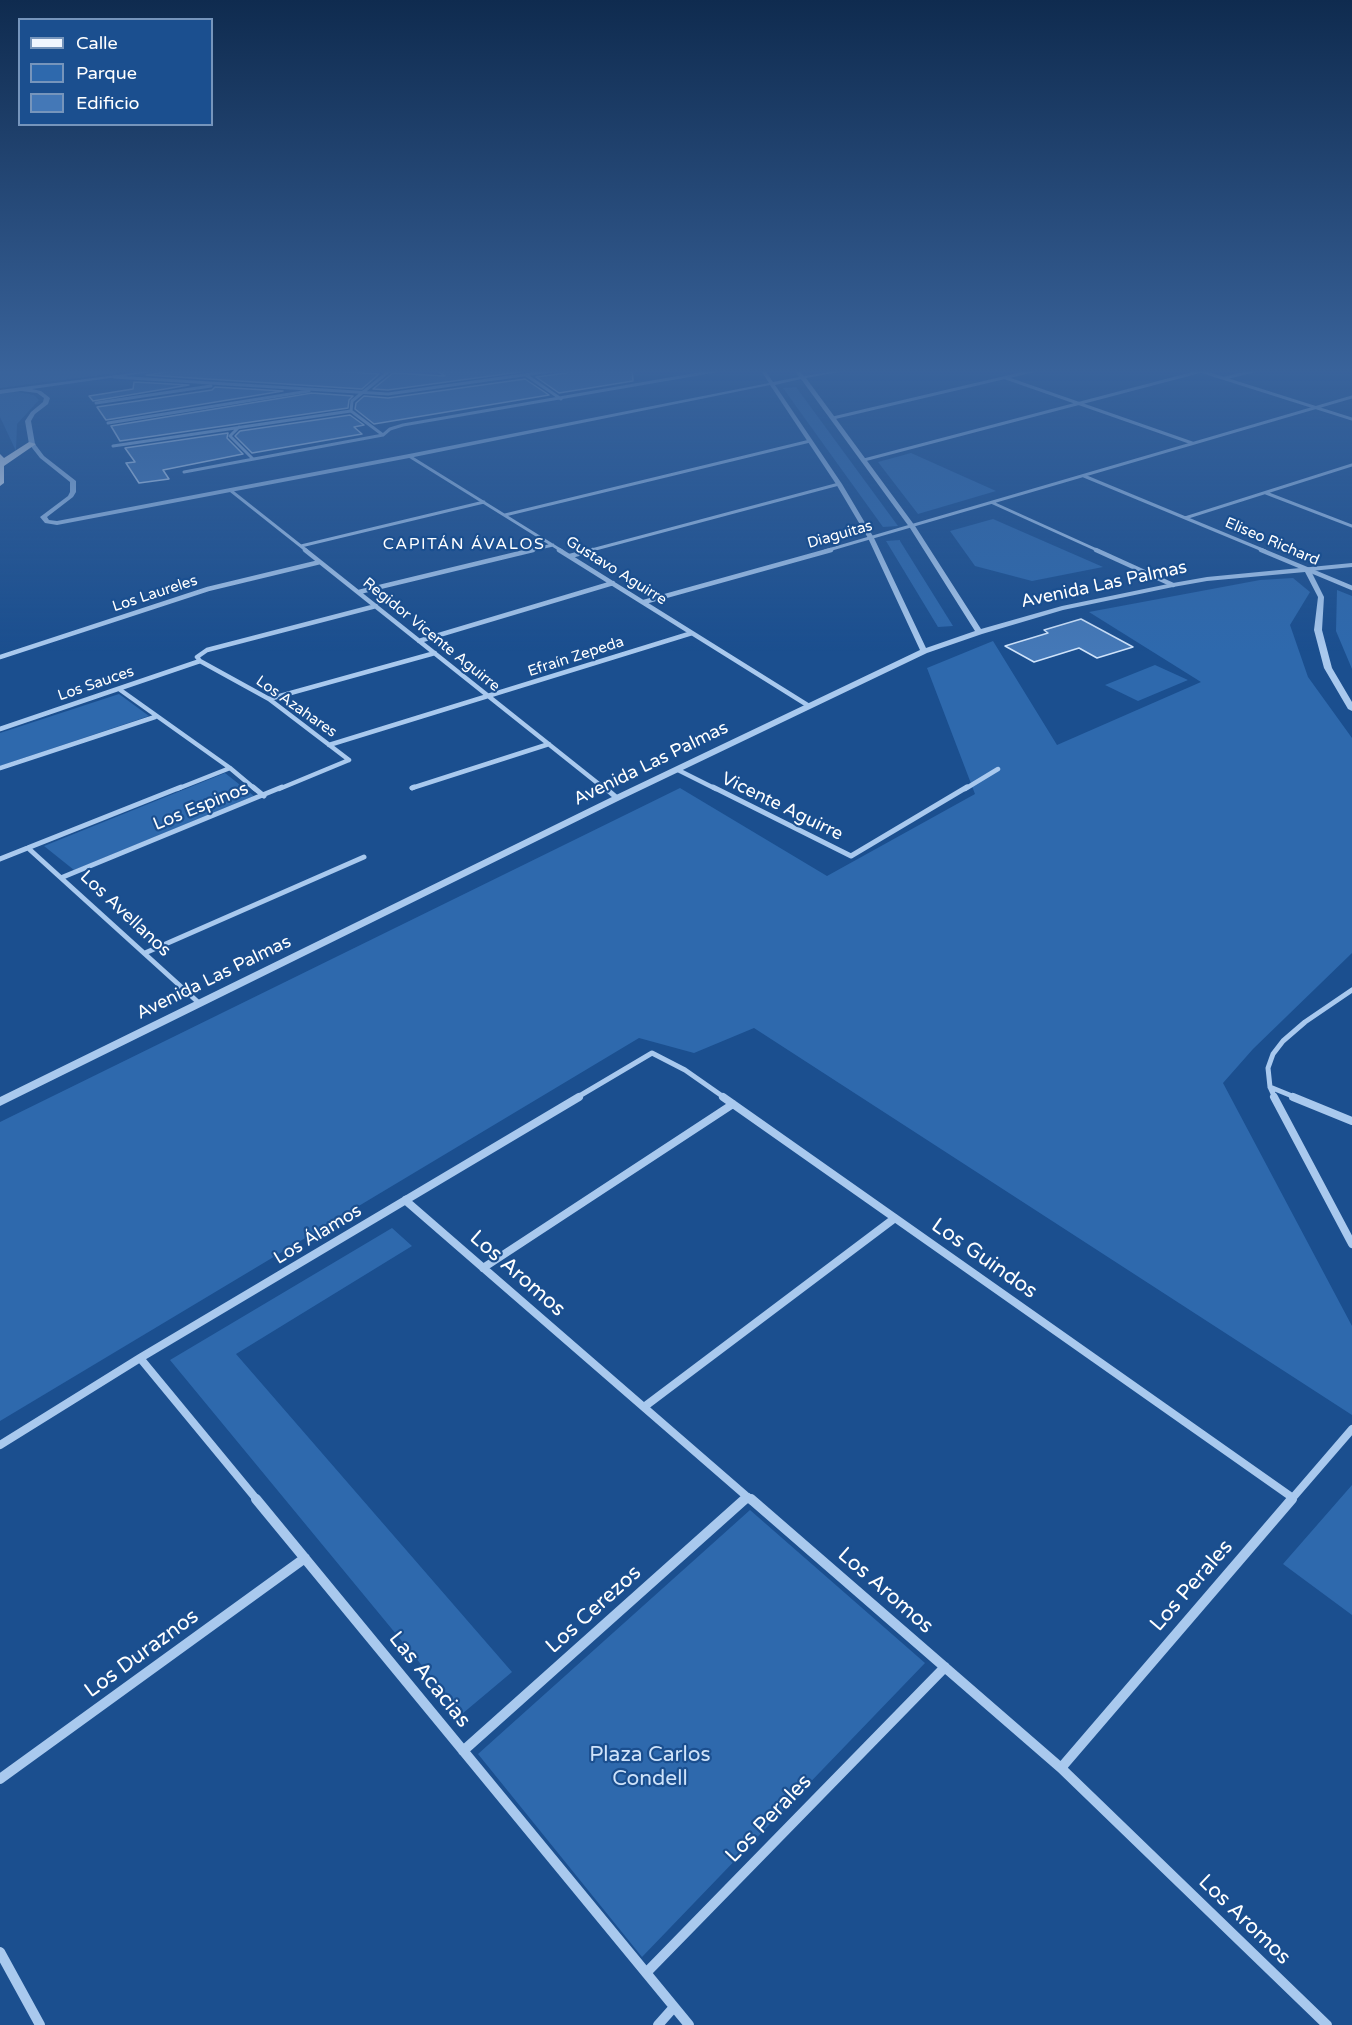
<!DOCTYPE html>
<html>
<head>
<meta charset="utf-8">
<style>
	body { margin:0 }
	#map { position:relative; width:1352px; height:2025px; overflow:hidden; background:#1b4f8f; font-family:"Varela Round",sans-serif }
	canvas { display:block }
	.legend { position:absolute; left:18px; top:18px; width:195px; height:108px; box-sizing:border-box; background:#1b4f8f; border:2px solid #7695bc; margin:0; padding:8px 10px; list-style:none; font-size:18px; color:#fff }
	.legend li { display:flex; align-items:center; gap:12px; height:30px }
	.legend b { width:30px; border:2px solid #7695bc }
</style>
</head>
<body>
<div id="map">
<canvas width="1352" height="2025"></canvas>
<ul class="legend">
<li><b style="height:8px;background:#f0f6ff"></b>Calle</li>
<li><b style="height:16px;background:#2e69ad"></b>Parque</li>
<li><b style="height:16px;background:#4478b7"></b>Edificio</li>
</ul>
</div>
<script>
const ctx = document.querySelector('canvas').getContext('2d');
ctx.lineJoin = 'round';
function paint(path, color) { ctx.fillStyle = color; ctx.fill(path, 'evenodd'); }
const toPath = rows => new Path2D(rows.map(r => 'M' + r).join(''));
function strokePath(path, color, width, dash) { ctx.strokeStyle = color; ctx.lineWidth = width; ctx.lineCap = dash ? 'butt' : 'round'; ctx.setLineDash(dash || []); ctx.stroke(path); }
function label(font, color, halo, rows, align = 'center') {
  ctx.font = font + ' "Varela Round",sans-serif'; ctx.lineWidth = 4.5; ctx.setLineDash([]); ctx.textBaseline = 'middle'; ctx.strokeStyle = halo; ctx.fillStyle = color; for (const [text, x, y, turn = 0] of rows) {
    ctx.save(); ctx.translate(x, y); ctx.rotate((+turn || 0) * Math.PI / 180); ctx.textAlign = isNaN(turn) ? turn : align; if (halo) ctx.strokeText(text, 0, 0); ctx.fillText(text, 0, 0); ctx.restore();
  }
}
const green = toPath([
	[0,369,92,370,149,369,0,388],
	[796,387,898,526,883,527,783,388],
	[18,392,34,395,39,400,17,424,16,451,0,417,0,394],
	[911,453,996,491,918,514,878,462],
	[993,519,1103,567,1032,581,975,566,950,531],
	[900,540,900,541,953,626,938,627,886,541],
	[1293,578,1310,592,1290,625,1308,677,1352,738,1352,953,1253,1049,1223,1083,1352,1326,1352,1415,754,1028,694,1053,639,1038,0,1421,0,1122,680,788,827,876,975,794,927,668,993,641,1057,745,1201,682,1089,612,1260,580],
	[1337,590,1352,596,1352,669,1336,631],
	[1155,665,1188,680,1138,701,1105,685],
	[119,694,149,716,0,766,0,733],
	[225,773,254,796,74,870,44,846],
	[392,1228,412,1246,236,1354,512,1672,462,1714,170,1360],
	[1352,1485,1352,1615,1283,1564],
	[750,1510,925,1663,642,1957,478,1754]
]);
const building = toPath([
	[176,369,301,369,379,374,362,389,146,375,174,371,176,369],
	[434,369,542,369,388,390,373,389,393,373,445,376,434,369],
	[570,369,632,369,633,381,559,393,536,377,567,373,570,369],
	[525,379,549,395,374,424,355,409,356,403,364,396,388,398,525,379],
	[134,382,189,385,93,401,89,396,133,389,134,382],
	[215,387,283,391,106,420,97,407,212,390,215,387],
	[312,393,353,396,349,400,348,408,120,441,111,426,312,393],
	[350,415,364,425,354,427,362,434,252,453,235,436,240,431,350,415],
	[228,433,227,438,243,454,163,470,169,479,139,483,126,463,135,462,125,448,228,433],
	[1081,619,1133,647,1097,658,1079,648,1034,662,1005,646,1048,633,1044,630,1081,619]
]);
const minorFar4 = toPath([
	[345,369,388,371],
	[1194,369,1352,419],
	[526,375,561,399],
	[114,377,388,394,566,369],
	[1006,378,1192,443],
	[1225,378,1262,369],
	[96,403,211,386],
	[833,418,1041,369],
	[108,423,309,391],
	[239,427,230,436,252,458],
	[383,435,351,411,352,401,392,369],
	[113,446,351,411],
	[409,456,562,551],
	[864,460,1202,371],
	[184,472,383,435,390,429,403,425,727,369],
	[1084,476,1265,551],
	[230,490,307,551],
	[1266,493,1352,526],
	[993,503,1099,551],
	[505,515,810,441],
	[1185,518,1352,465],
	[301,546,484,502],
	[526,551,553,545],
	[588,551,839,484],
	[825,551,1352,397]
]);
const minorFar3 = toPath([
	[305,550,605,789],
	[559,550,809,706],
	[1096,550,1173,585],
	[1261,550,1352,588],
	[570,556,593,550],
	[359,592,533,550],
	[644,602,831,550],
	[419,641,613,583],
	[0,657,208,589,320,562],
	[119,689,230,768,255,789],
	[269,699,435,653],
	[0,729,200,661],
	[329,745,692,633],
	[349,760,269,699,200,661,197,657,207,650,376,606],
	[0,768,155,717],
	[678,770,716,789],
	[412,788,549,744],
	[177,789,230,768],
	[279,789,349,760],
	[965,789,998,769]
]);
const minorFar2 = toPath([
	[253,787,264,796],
	[604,787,617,798],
	[713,787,851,856,967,787],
	[412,788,414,787],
	[28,848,199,1003],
	[0,859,181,787],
	[63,877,282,787],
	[145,953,364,857],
	[1270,1087,1297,1098],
	[576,1098,652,1053,685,1070,725,1098],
	[1275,1098,1270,1087,1268,1068,1273,1054,1283,1041,1305,1022,1352,990]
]);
const minorFar1 = toPath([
	[723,1097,1293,1498],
	[1274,1097,1352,1244],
	[1293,1097,1352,1121],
	[405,1200,752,1501],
	[483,1268,733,1104],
	[140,1358,258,1501],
	[644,1407,895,1218],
	[0,1445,140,1358,579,1097],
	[744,1501,748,1497],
	[1290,1501,1352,1429]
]);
const minor = toPath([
	[256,1499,689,2025],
	[751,1499,1061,1768,1327,2025],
	[463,1751,745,1499],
	[1061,1768,1292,1499],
	[0,1779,305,1558],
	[0,1952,40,2025],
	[646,1973,945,1667],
	[658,2025,674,2007]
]);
const tertiary = toPath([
	[163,369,174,369,32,389,41,391,50,398,48,404,35,414,31,421,35,444,44,456,76,481,76,492,73,497,47,517,49,520,57,521,409,454,769,383,760,369,764,369,773,382,799,377,794,369,798,369,804,376,847,369,845,371,806,378,915,526,981,629,1062,606,1173,583,1207,577,1352,563,1352,567,1311,571,1324,597,1322,630,1332,668,1352,702,1352,711,1348,709,1324,668,1314,630,1318,597,1305,572,1207,581,1173,587,1063,610,982,634,927,653,620,800,0,1106,0,1097,614,796,920,650,868,538,836,484,770,385,409,458,57,525,45,523,40,517,68,496,70,492,70,482,40,458,29,444,25,421,31,412,43,402,44,398,37,393,21,391,0,394,0,390,163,369],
	[801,379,910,528,975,631,926,648,874,538,842,484,775,385,801,379]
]);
const primary = toPath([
	[29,442,36,444,4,466,4,483,0,486,0,454,4,458,29,442]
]);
const farStreetnames = [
	["Diaguitas",840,535,-16],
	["Eliseo Richard",1272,542,23],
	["Gustavo Aguirre",616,571,32],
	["Los Laureles",155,594,-18],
	["Regidor Vicente Aguirre",431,635,39],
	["Efraín Zepeda",576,657,-18],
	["Los Sauces",96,684,-19],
	["Los Azahares",296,707,35]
];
const farNeighbourhoodnames = [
	["CAPITÁN ÁVALOS",464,545]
];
const streetNames = [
	["Avenida Las Palmas",1104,585,-12],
	["Avenida Las Palmas",651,764,-26],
	["Los Espinos",201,807,-22],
	["Vicente Aguirre",782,807,26],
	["Los Avellanos",125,914,43],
	["Avenida Las Palmas",214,978,-26],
	["Los Álamos",318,1235,-31]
];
const nearStreetnames = [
	["Los Guindos",984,1259,35],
	["Los Aromos",517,1274,41],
	["Los Perales",1192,1586,-49],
	["Los Aromos",885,1591,41],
	["Los Cerezos",594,1610,-42],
	["Los Duraznos",142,1654,-36],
	["Las Acacias",429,1680,51],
	["Los Perales",769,1819,-46],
	["Los Aromos",1244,1920,44]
];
const nearParknames = [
	["Plaza Carlos",650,1755],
	["Condell",650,1779]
];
paint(green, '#2e69ad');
paint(building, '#4478b7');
strokePath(building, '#cfe3fa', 1.5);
strokePath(minorFar4, '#a9c9ee', 3);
strokePath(minorFar3, '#a9c9ee', 4.5);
strokePath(minorFar2, '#a9c9ee', 5);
strokePath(minorFar1, '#a9c9ee', 8);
strokePath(minor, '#a9c9ee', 10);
paint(tertiary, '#a9c9ee');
paint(primary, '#f0f6ff');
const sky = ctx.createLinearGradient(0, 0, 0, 652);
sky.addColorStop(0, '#0f2b4f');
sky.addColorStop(0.57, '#39639b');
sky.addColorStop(1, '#39639b00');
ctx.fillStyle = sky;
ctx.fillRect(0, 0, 1352, 652);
label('15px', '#fff', '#1b4f8f', farStreetnames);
ctx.letterSpacing = '1.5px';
label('16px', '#fff', '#1b4f8f', farNeighbourhoodnames);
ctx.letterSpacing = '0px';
label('18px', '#fff', '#1b4f8f', streetNames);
label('21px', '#fff', '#1b4f8f', nearStreetnames);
label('21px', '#cfe3fa', '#1b4f8f', nearParknames);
</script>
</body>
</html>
